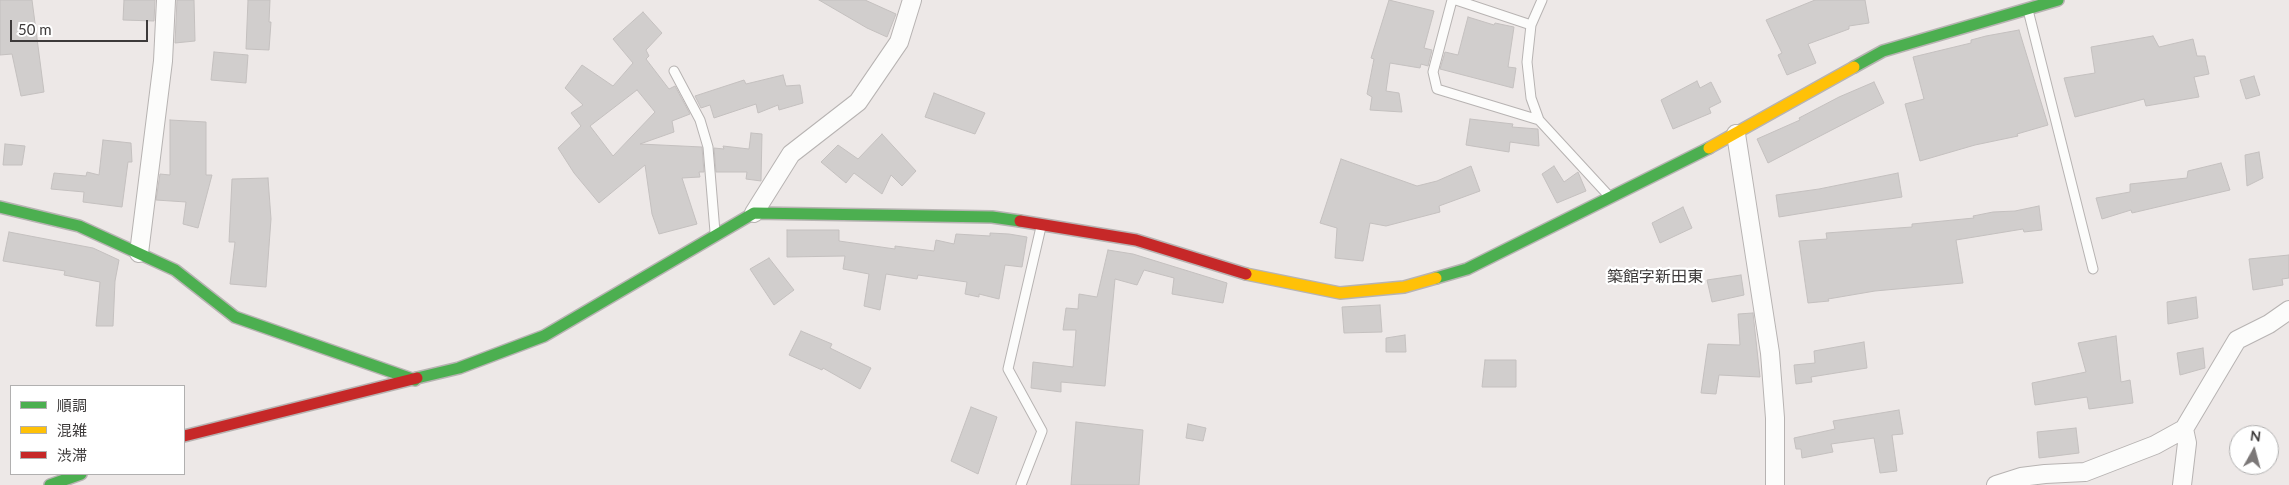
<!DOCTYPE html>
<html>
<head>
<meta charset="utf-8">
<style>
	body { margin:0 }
	#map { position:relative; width:2289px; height:485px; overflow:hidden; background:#ede8e7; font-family:Lato,"Noto Sans JP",sans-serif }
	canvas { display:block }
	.legend { position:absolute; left:10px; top:385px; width:175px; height:90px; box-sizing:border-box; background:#fff; border:1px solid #b1b0b0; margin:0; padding:6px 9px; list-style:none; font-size:15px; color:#3d3a3a }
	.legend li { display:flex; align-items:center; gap:10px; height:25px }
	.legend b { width:25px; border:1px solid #b1b0b0 }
	.north { position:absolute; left:2229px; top:425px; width:50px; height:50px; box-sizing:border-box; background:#fff; border:1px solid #b1b0b0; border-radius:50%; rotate:7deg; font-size:14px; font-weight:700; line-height:20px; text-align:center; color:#3d3a3a }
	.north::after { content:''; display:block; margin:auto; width:18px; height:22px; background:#7b7777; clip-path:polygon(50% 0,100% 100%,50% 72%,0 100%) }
	.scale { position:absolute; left:10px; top:20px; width:138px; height:22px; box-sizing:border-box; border:2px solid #3d3a3a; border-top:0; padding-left:6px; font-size:15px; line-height:18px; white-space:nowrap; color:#3d3a3a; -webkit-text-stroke:4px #fff; paint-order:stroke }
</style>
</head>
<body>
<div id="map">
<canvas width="2289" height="485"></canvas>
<ul class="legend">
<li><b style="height:6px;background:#4caf50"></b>順調</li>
<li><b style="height:6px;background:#ffc107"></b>混雑</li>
<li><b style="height:6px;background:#c62828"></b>渋滞</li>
</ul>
<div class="north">N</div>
<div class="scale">50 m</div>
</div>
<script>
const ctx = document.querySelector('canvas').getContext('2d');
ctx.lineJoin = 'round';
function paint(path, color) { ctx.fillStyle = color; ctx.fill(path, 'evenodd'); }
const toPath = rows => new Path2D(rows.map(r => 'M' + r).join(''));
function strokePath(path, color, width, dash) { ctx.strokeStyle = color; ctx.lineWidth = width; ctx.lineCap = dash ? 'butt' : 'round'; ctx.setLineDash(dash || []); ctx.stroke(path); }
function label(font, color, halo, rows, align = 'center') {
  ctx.font = font + ' Lato,"Noto Sans JP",sans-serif'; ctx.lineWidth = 4.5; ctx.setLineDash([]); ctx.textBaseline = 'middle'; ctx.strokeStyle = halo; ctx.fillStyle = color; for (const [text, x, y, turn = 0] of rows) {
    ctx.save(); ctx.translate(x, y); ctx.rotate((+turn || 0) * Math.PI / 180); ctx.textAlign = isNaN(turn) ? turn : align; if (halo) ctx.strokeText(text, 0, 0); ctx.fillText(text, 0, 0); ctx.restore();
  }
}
const building = toPath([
	[0,0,32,0,44,92,21,96,12,54,0,55,0,0],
	[124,0,155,0,154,21,123,20,124,0],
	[177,0,194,0,195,41,175,43,177,0],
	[248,0,270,0,269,22,271,22,269,50,246,49,248,0],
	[819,0,865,0,896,14,887,37,867,28,819,0],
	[1389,0,1434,11,1424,48,1432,50,1428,66,1421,64,1420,68,1390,63,1386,91,1399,93,1402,112,1370,110,1372,97,1367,94,1374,59,1371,58,1389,0],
	[1815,0,1865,0,1869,23,1849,26,1849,29,1808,44,1816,63,1787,75,1778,55,1782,53,1766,20,1815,0],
	[643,12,662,33,646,50,649,56,646,59,669,89,675,86,690,114,672,121,674,132,640,144,702,147,704,172,699,172,700,177,682,178,697,224,659,234,652,214,645,165,599,203,574,173,558,148,581,126,571,113,583,105,565,88,582,65,613,86,633,63,613,39,643,12],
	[637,90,655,112,613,156,590,126,637,90],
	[1468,17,1494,25,1495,23,1514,27,1508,67,1516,68,1513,88,1440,69,1445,52,1458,55,1468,17],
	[2019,30,2048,125,2017,134,2018,136,1975,145,1920,161,1905,104,1924,99,1913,57,1971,43,1971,40,1986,36,2019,30],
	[2153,36,2159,47,2193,39,2197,56,2205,56,2209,74,2194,77,2199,97,2146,106,2144,99,2075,117,2064,78,2095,73,2091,47,2153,36],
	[214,52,248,55,246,83,211,80,214,52],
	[783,75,786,86,800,85,803,103,779,110,778,105,758,113,756,104,714,118,710,105,701,108,695,96,744,80,746,84,783,75],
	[2254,76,2260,95,2246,99,2240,80,2254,76],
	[1697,81,1700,88,1711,82,1721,102,1709,108,1711,113,1673,129,1661,100,1697,81],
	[1874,82,1884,103,1768,163,1757,139,1800,120,1799,118,1839,97,1874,82],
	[934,93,985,113,975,134,925,117,934,93],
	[1470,119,1513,124,1512,127,1538,129,1539,146,1510,142,1509,152,1466,145,1470,119],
	[170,120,206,122,206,175,212,175,198,228,183,224,186,202,156,200,160,174,170,175,170,120],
	[751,133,762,134,761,181,746,179,747,172,716,172,714,148,724,149,723,146,749,149,751,133],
	[882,134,916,171,902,186,891,175,882,194,854,173,846,183,821,162,838,145,858,159,882,134],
	[103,140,131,143,132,162,128,162,122,207,83,202,84,192,51,189,54,173,86,176,87,172,99,175,103,140],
	[5,144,25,146,22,165,3,165,5,144],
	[2259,152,2263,178,2247,186,2245,155,2259,152],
	[1341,159,1417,186,1437,181,1471,166,1480,191,1439,206,1440,212,1386,226,1370,223,1363,261,1335,258,1337,228,1320,223,1341,159],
	[2221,163,2230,190,2132,213,2131,210,2102,219,2096,198,2130,192,2130,184,2187,178,2188,171,2221,163],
	[1554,166,1564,182,1578,172,1586,191,1557,203,1542,174,1554,166],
	[1898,173,1902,197,1779,217,1776,195,1819,189,1898,173],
	[268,178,271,219,266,287,230,284,235,242,229,242,232,179,268,178],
	[2039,206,2042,230,2024,232,2023,229,1956,240,1963,283,1875,291,1828,299,1829,301,1808,303,1799,241,1827,239,1826,233,1912,227,1912,224,1974,218,1973,216,1993,212,2015,211,2039,206],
	[1683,207,1692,228,1660,243,1652,223,1683,207],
	[787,230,839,230,839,241,895,249,895,246,934,251,936,240,954,244,956,234,990,236,990,233,1009,234,1027,237,1022,267,1005,265,999,299,979,294,979,297,965,294,967,282,918,275,917,279,886,274,880,310,864,306,869,274,843,269,845,256,787,257,787,230],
	[9,232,93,248,119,260,115,281,113,326,96,326,100,282,64,275,65,271,3,261,9,232],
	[1108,250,1133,254,1227,283,1223,303,1172,294,1174,278,1144,270,1137,285,1115,279,1105,386,1061,382,1061,392,1031,388,1033,362,1073,367,1076,330,1063,330,1066,308,1078,309,1079,294,1097,297,1108,250],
	[2289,255,2289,278,2282,279,2283,285,2253,290,2249,259,2289,255],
	[769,258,794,290,774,305,750,269,769,258],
	[1741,275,1744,295,1712,302,1707,280,1741,275],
	[2196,297,2198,318,2168,324,2167,302,2196,297],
	[1380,305,1382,332,1344,333,1342,307,1380,305],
	[1753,313,1760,377,1719,375,1716,394,1701,393,1708,344,1740,345,1738,314,1753,313],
	[801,331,832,344,830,348,871,368,860,389,823,368,822,370,789,355,801,331],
	[1405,335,1406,352,1386,352,1386,338,1405,335],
	[2116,336,2121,382,2130,380,2133,403,2089,409,2087,397,2035,405,2032,383,2086,372,2078,343,2116,336],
	[1864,342,1867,368,1811,377,1812,382,1796,384,1794,365,1815,363,1814,351,1864,342],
	[2203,348,2205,368,2180,375,2177,353,2203,348],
	[1485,360,1516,360,1516,387,1482,387,1485,360],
	[971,407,997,417,978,474,951,461,971,407],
	[1899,410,1903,434,1892,435,1897,471,1880,473,1874,438,1831,444,1833,452,1802,458,1801,449,1796,449,1794,438,1835,429,1833,421,1899,410],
	[1076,422,1143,430,1139,485,1071,485,1076,422],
	[1188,424,1206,428,1203,441,1186,438,1188,424],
	[2076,428,2079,453,2039,458,2037,432,2076,428]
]);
const lane = toPath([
	[1452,0,1433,72,1437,89,1539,120],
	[1456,0,1531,25],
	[1542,0,1531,25,1527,62,1531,98,1539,120,1609,196],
	[2028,10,2093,269],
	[674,71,700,120,708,147,715,232],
	[1021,485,1042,431,1008,369,1041,227]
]);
const street = toPath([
	[1736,134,1770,353,1775,418,1775,485],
	[754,213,791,154,858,102,899,42,912,0],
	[139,253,163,61,166,0],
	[1996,485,2021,477,2045,474,2085,472,2155,445,2184,429,2237,340,2269,324,2289,310],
	[2182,485,2187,443,2184,429]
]);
const fast = toPath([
	[1854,67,1883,51,2058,0],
	[0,207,79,226,175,270,235,317,415,380],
	[1436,278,1467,269,1709,148],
	[417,378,459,368,544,336,754,213,992,217,1020,221],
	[50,485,81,474]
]);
const slow = toPath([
	[1709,148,1854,67],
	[1246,274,1340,293,1404,287,1436,278]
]);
const jam = toPath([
	[1020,221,1136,240,1246,274],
	[184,436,417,378]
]);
const quarterNames = [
	["築館字新田東",1655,277]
];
paint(building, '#d1cecd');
strokePath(building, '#c4c0bf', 1);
strokePath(lane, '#b7b3b2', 11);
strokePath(street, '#b7b3b2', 20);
strokePath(fast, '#b7b3b2', 14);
strokePath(slow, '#b7b3b2', 14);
strokePath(jam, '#b7b3b2', 14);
strokePath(lane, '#fcfcfb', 9);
strokePath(street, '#fcfcfb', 18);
strokePath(fast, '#4caf50', 11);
strokePath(slow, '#ffc107', 11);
strokePath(jam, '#c62828', 11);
label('16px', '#3d3a3a', '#fff', quarterNames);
</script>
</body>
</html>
